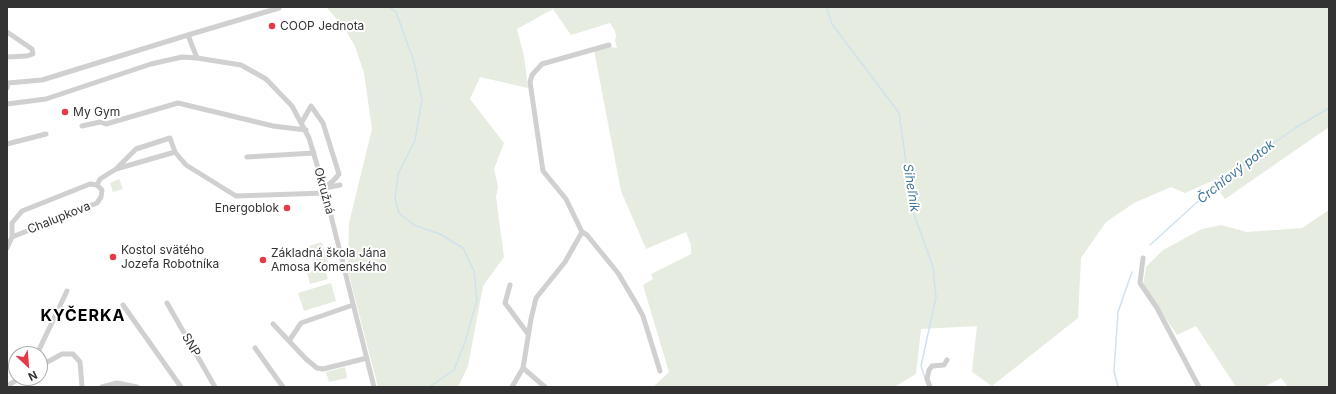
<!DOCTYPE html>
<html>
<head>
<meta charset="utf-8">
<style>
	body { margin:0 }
	#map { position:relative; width:1336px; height:394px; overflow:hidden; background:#fff; font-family:Inter,sans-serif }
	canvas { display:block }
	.frame { position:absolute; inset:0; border:8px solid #333; pointer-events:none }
	.north { position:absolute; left:8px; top:346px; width:40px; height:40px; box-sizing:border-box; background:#fff; border:1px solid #adadad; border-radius:50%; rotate:154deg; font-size:11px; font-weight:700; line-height:16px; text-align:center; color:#333 }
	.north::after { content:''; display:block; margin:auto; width:14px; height:18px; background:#e63946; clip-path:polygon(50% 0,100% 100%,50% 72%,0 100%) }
</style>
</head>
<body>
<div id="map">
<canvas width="1336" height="394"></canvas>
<div class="frame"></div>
<div class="north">N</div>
</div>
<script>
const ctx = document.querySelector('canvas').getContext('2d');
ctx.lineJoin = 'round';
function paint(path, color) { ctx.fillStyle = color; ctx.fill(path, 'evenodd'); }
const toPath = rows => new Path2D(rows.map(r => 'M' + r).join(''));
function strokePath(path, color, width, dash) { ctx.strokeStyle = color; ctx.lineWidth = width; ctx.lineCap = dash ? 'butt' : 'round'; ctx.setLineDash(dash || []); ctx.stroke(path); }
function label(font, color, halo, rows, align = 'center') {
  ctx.font = font + ' Inter,sans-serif'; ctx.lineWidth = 4; ctx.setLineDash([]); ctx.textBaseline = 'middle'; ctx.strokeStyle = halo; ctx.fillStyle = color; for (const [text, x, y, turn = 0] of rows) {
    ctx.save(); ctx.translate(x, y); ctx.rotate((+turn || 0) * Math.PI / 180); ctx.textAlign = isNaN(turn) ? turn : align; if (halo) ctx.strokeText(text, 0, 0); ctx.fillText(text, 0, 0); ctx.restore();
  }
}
const green = toPath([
	[326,7,1329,7,1329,127,1225,199,1212,181,1185,193,1171,187,1134,203,1106,222,1081,258,1078,318,992,386,972,372,977,326,921,329,916,374,894,387,653,387,669,372,643,285,653,279,651,274,691,254,691,245,686,232,646,249,621,191,594,50,610,47,617,48,615,40,616,36,615,31,610,23,571,35,553,9,517,29,524,56,528,88,480,77,470,99,504,143,494,169,498,187,496,197,504,257,483,286,468,366,458,387,378,387,348,271,349,223,372,129,364,73,355,46,343,26],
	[119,179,123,189,113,192,110,183],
	[1329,210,1329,387,1288,387,1281,378,1264,387,1236,387,1196,326,1177,335,1143,285,1146,267,1163,250,1202,229,1221,225,1247,232,1302,228],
	[322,242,328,263,314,266,309,246],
	[325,268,328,279,310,284,307,273],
	[331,283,336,301,304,311,298,293],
	[345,367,347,378,329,382,326,372]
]);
const stream = toPath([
	[389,7,396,12,414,62,422,100,415,140,398,174,395,199,399,213,414,225,440,234,463,248,474,271,477,300,465,342,454,370,429,387],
	[826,7,832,24,899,113,913,211,933,267,936,297,921,366,925,378],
	[1150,245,1217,184,1295,128,1329,108],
	[1118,387,1114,371,1118,312,1132,272]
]);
const minor = toPath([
	[7,32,32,49,33,54,27,56,7,57],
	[197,58,188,35,279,8],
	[7,88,8,83,42,80,188,35],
	[7,104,46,99,151,64,182,57,197,58,241,65,266,79,292,106,309,138,324,188,374,387],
	[302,122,311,106,323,123,339,174,333,181,324,188],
	[82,126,100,122,106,124,178,103,273,126,306,130],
	[7,144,46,134],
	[247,157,314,153],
	[116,169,136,149,170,138,175,152,186,165,236,196,325,193],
	[97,185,100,179,116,169,175,152],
	[325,188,340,185],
	[582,232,566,199,543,171,530,82,532,75,542,64,609,45],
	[7,248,12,237,12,223,22,211,90,184,97,185,102,190,101,197,97,203,12,237],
	[1143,258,1140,283,1157,308,1199,387],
	[510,285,505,303,528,334],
	[167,303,215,387],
	[123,305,181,387],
	[273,324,306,359,317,368,323,369,367,358],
	[289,341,301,323,353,305],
	[255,348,283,387],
	[37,354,67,291],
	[40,366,62,354,73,354,80,362,82,387],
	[523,368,545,387],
	[7,386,20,378],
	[102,387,117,383,137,387],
	[512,387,523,368,531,319,536,298,565,262,582,232,587,235,618,273,637,305,643,316,660,371],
	[930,387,927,379,929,370,932,366,944,365,947,360]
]);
const markers = [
	[272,26,4,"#e63946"],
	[65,112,4,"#e63946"],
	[287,208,4,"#e63946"],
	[113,257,4,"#e63946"],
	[263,260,4,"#e63946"]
];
const poiNames = [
	["COOP Jednota",280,26],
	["My Gym",73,112],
	["Energoblok",279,208,"right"],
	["Kostol svätého",121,250],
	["Jozefa Robotníka",121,264],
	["Základná škola Jána",271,253],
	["Amosa Komenského",271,267]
];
const streetNames = [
	["Okružná",324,191,75],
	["Chalupkova",59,218,-22],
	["SNP",191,345,60]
];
const waterNames = [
	["Črchľový potok",1236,172,-38],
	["Siheľník",911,188,81]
];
const districtNames = [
	["KYČERKA",83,316]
];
paint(green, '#e6ecdf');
strokePath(stream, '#cfe2ee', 1.5);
strokePath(minor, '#d0d0d0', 5);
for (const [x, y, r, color] of markers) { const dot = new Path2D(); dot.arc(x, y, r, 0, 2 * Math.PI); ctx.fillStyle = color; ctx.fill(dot); strokePath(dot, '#fff', 1.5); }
label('12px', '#333', '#fff', poiNames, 'left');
label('12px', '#333', '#fff', streetNames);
label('italic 13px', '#3f7597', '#fff', waterNames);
ctx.letterSpacing = '1px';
label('bold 16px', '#000', '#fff', districtNames);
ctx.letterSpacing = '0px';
</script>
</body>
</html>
